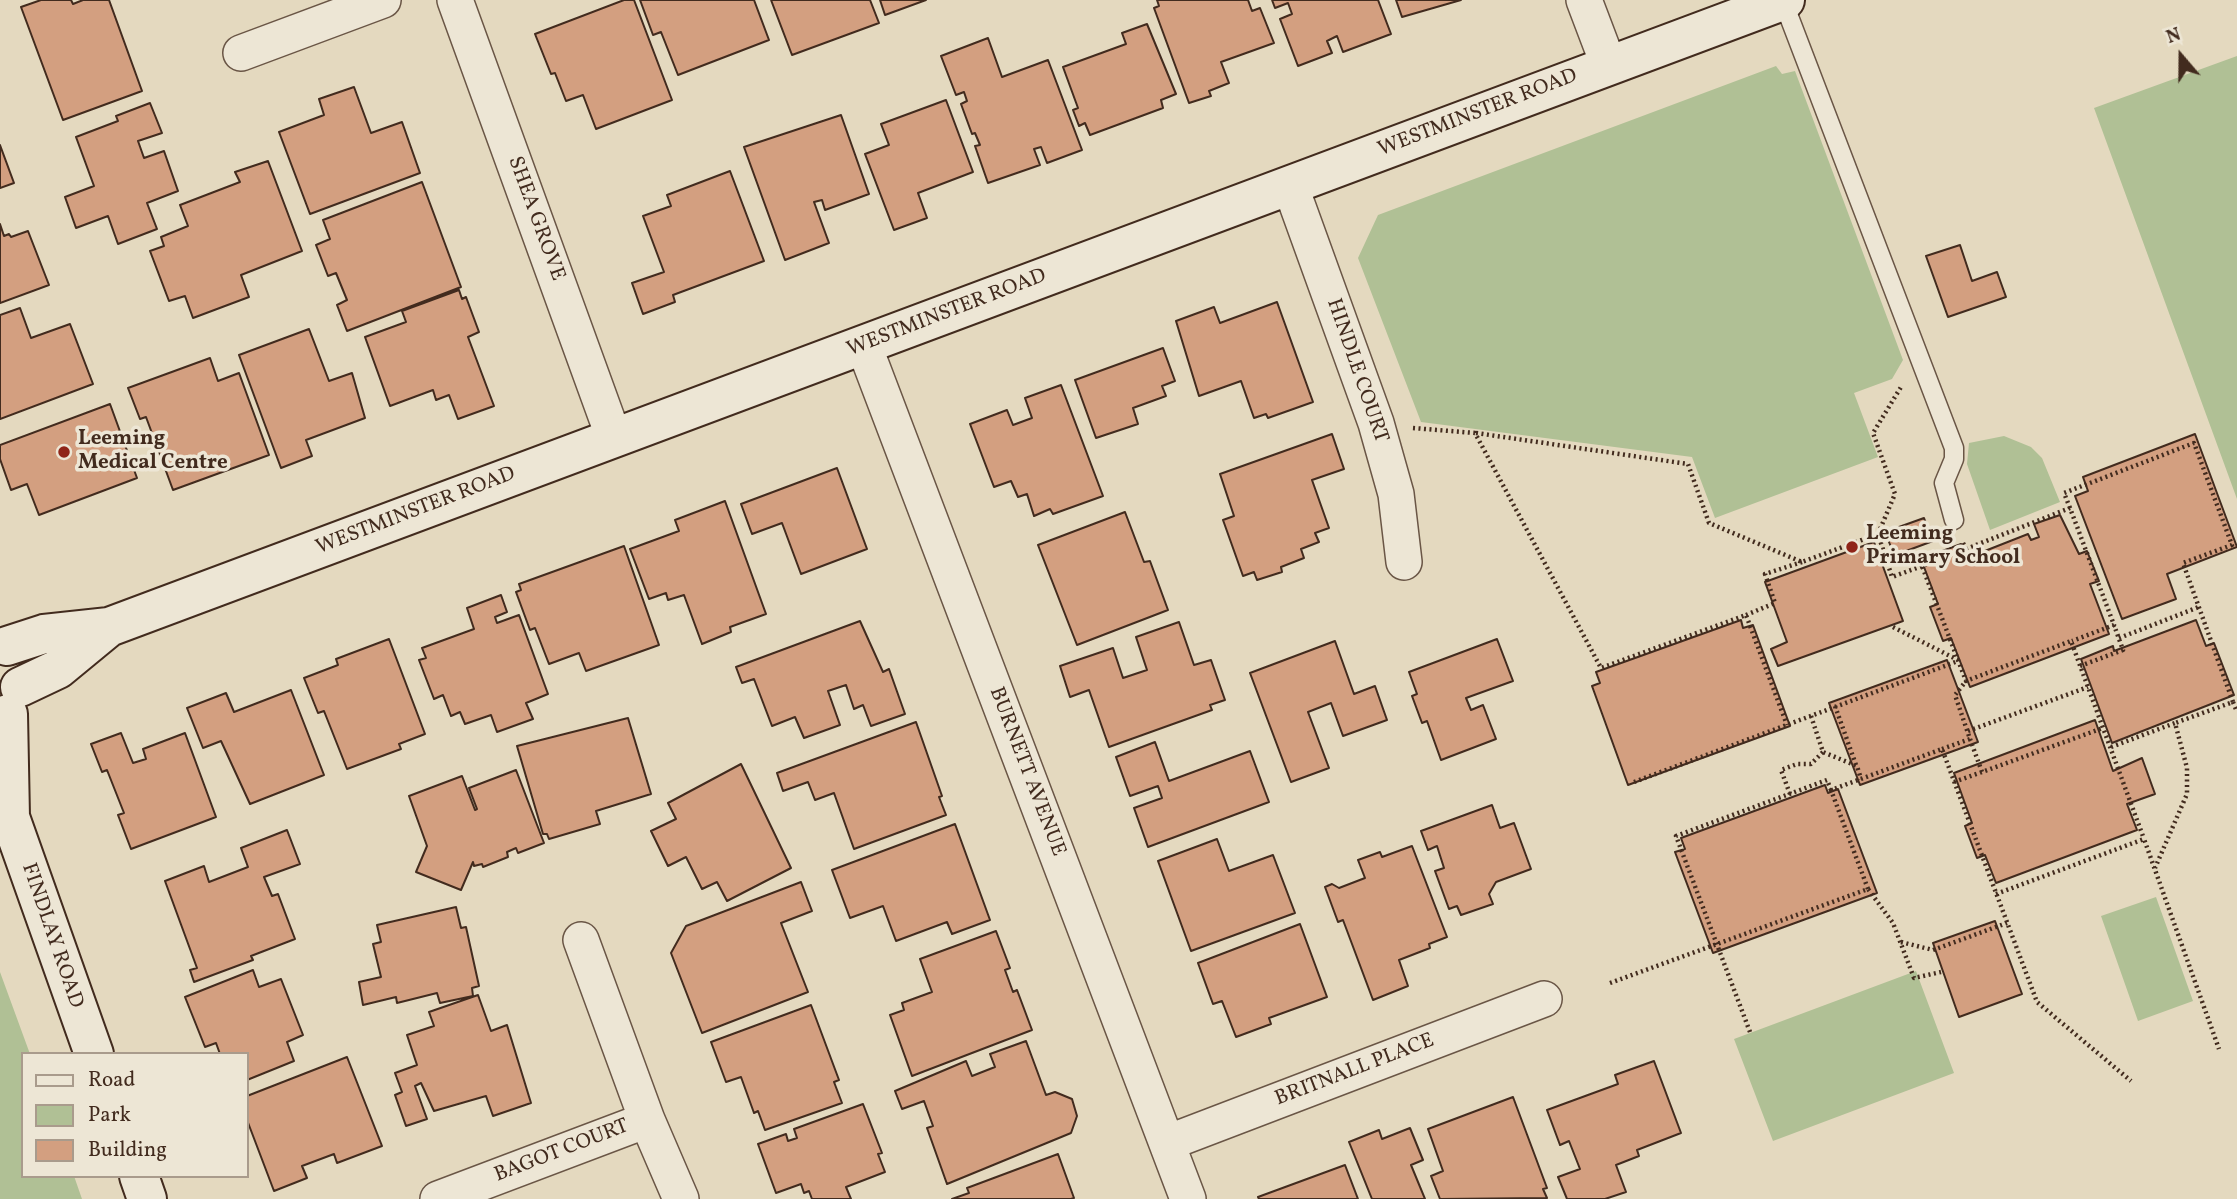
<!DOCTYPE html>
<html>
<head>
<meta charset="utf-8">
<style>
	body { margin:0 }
	#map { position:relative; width:2237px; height:1199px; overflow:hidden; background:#e4d9bf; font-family:Vollkorn,serif }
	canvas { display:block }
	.legend { position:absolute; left:21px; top:1052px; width:228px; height:126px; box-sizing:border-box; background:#ede6d5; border:2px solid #a99b8c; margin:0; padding:9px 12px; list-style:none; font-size:21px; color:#422b1e }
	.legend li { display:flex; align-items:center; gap:14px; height:35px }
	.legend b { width:35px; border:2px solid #a99b8c }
	.north { position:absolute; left:2146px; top:21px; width:70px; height:70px; -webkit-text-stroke:5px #ede6d5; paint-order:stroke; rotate:340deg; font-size:19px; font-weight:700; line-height:28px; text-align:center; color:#422b1e }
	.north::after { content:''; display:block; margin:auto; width:24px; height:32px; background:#422b1e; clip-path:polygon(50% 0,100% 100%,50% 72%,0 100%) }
</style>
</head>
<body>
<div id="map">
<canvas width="2237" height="1199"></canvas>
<ul class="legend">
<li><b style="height:9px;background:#ede6d5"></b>Road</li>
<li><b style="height:19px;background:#b0c095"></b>Park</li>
<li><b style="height:19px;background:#d39f80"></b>Building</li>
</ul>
<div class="north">N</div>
</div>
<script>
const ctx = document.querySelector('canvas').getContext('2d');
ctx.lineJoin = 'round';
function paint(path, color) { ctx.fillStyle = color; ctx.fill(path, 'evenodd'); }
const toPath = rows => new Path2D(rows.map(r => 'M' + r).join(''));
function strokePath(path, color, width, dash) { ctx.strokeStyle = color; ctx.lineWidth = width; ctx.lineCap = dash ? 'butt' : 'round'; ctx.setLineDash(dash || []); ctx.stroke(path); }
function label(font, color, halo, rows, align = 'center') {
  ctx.font = font + ' Vollkorn,serif'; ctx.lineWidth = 7; ctx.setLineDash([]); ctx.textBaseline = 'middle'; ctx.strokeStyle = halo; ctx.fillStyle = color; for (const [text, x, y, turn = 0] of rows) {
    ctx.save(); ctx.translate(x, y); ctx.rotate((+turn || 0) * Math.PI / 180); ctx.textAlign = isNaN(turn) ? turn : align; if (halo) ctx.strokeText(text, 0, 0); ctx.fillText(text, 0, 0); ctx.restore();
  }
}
const green = toPath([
	[2237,56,2237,499,2094,108],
	[1776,66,1782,74,1795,71,1903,360,1892,379,1854,393,1878,457,1715,518,1692,457,1421,422,1358,258,1378,215],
	[2004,436,2031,447,2042,458,2060,502,1990,530,1967,464,1969,443],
	[2156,897,2193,1001,2138,1021,2101,916],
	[1916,971,1954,1073,1773,1141,1734,1039],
	[0,972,30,1054,23,1054,23,1176,74,1176,82,1199,0,1199]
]);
const building = toPath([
	[41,0,71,0,73,4,83,0,109,0,142,91,63,120,21,7,41,0],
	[624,0,634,0,672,100,596,129,583,95,566,101,555,73,551,74,535,34,624,0],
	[640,0,754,0,769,40,678,75,661,32,653,35,640,0],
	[771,0,870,0,879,23,792,55,771,0],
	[880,0,926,0,885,15,880,0],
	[1157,0,1248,0,1252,11,1260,8,1274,43,1221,62,1229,83,1209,91,1211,96,1189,103,1154,8,1159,6,1157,0],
	[1272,0,1378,0,1391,34,1343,52,1337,36,1327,41,1332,53,1298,66,1280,19,1292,14,1288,3,1275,8,1272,0],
	[1396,0,1461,0,1402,17,1396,0],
	[1147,24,1176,94,1161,100,1163,108,1090,135,1085,123,1079,126,1073,110,1078,108,1063,67,1126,44,1122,33,1147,24],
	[988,38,1002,77,1048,60,1082,150,1047,163,1041,147,1034,149,1040,165,988,183,975,146,980,145,975,133,972,134,961,104,967,101,964,92,956,95,941,56,988,38],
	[354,87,371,133,402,122,420,173,310,214,279,132,324,115,319,99,354,87],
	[946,100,973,172,918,193,927,218,894,230,865,154,889,145,881,124,946,100],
	[150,103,162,133,138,141,144,158,164,151,178,191,147,203,157,229,118,244,108,216,76,228,65,197,94,186,76,137,118,121,116,116,150,103],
	[841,115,869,194,825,210,822,200,814,202,829,243,785,260,744,147,841,115],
	[0,145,14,183,0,188,0,145],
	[268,161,302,251,241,275,249,297,193,318,185,296,169,301,150,251,164,246,161,237,188,226,180,205,240,182,235,172,268,161],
	[730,171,764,261,673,295,675,302,643,314,632,283,664,272,643,216,671,206,667,195,730,171],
	[422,182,461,287,347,331,337,305,347,300,336,273,328,276,316,245,330,239,323,220,422,182],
	[0,224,4,236,9,234,11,237,28,231,49,285,0,303,0,224],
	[1960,245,1972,281,1997,272,2006,297,1948,317,1926,256,1960,245],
	[459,290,462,299,466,297,479,332,468,337,494,406,458,419,449,395,436,400,433,390,390,406,365,337,406,322,402,311,459,290],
	[1277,302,1313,402,1268,418,1266,414,1254,418,1241,381,1199,396,1176,321,1214,307,1220,323,1277,302],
	[20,308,31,338,70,324,93,384,0,419,0,315,20,308],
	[309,329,329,381,352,373,365,418,306,440,312,456,281,468,239,355,309,329],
	[1163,348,1175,381,1162,386,1166,396,1133,408,1138,424,1096,438,1075,380,1163,348],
	[210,358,218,381,239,373,269,455,173,490,146,417,140,419,128,388,210,358],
	[1061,385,1103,496,1053,514,1050,509,1034,516,1027,494,1018,497,1011,481,994,487,970,424,1007,410,1013,425,1032,418,1025,398,1061,385],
	[110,404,137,478,39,515,27,484,11,490,0,459,0,445,110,404],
	[1332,434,1344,469,1312,480,1329,528,1315,533,1319,542,1301,549,1304,558,1281,567,1282,572,1257,580,1254,572,1243,576,1223,520,1234,516,1220,474,1332,434],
	[2195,434,2237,547,2167,574,2176,599,2122,619,2075,496,2088,491,2083,477,2195,434],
	[837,468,867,549,801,574,782,523,752,534,741,504,837,468],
	[725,501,766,614,730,627,731,632,702,644,684,595,668,600,666,593,649,599,630,549,679,531,675,520,725,501],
	[1125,512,1144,562,1150,561,1168,610,1077,645,1038,545,1125,512],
	[2060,515,2079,554,2087,551,2099,581,2090,584,2109,634,1970,687,1951,638,1943,641,1930,607,1938,604,1921,559,1961,544,1967,558,2028,534,2031,540,2039,537,2034,524,2060,515],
	[1924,518,1933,541,1898,554,1895,546,1891,547,1885,532,1924,518],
	[1874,542,1903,621,1778,666,1771,649,1787,642,1765,582,1874,542],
	[624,546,659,645,586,671,579,653,549,664,535,628,530,630,516,592,521,590,519,584,624,546],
	[501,595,507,612,495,617,497,623,519,615,548,694,526,703,533,719,497,732,491,715,465,724,460,712,451,716,443,695,434,699,419,660,426,658,422,648,474,629,467,608,501,595],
	[1741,620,1743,628,1753,625,1790,726,1628,785,1592,686,1600,683,1596,672,1741,620],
	[2196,620,2206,646,2214,643,2234,695,2112,743,2081,659,2113,646,2114,651,2196,620],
	[860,621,883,672,889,669,905,714,871,726,863,705,854,709,846,685,828,691,840,725,804,738,795,717,772,726,754,679,742,683,736,667,860,621],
	[1179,622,1194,665,1211,660,1225,700,1210,705,1212,710,1109,747,1089,690,1070,697,1060,666,1113,648,1123,678,1147,670,1136,637,1179,622],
	[389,639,425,734,399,744,401,749,347,769,324,711,318,713,304,678,338,665,336,659,389,639],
	[1497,639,1513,681,1466,698,1471,710,1483,705,1496,739,1441,760,1427,721,1422,723,1412,696,1417,694,1409,672,1497,639],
	[1335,641,1354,694,1375,686,1387,720,1343,736,1331,703,1308,712,1329,768,1291,782,1250,673,1335,641],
	[1947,660,1978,742,1860,785,1829,703,1947,660],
	[291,690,324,775,250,804,221,741,203,748,187,708,226,693,234,712,291,690],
	[628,718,651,794,596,811,600,824,549,839,547,834,543,834,517,746,628,718],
	[2095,720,2113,771,2142,758,2155,794,2127,804,2137,830,1996,883,1985,855,1977,858,1965,826,1972,823,1954,773,2095,720],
	[916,722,942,796,939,797,946,815,854,849,834,793,815,800,808,782,783,791,777,773,916,722],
	[121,733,133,763,146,759,143,749,185,733,216,817,131,849,118,815,124,813,107,770,102,772,91,744,121,733],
	[1155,742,1169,781,1250,751,1269,802,1148,847,1134,808,1162,798,1158,786,1130,796,1116,757,1155,742],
	[741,764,791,868,727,901,717,882,702,889,686,857,668,866,651,831,676,819,668,803,741,764],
	[516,770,544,843,518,853,516,848,507,852,508,857,483,867,482,864,474,866,473,862,461,890,416,872,427,846,409,796,462,776,475,810,477,809,469,788,516,770],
	[1825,785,1828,793,1838,789,1877,893,1713,953,1675,852,1685,849,1681,838,1825,785],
	[1492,805,1500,828,1514,823,1531,869,1496,882,1489,894,1493,904,1461,915,1457,906,1449,909,1435,871,1444,868,1437,846,1428,850,1421,831,1492,805],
	[955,824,990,920,952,934,947,922,896,941,883,906,850,918,832,870,955,824],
	[287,830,300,864,264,877,272,896,278,894,295,939,251,956,253,960,194,982,190,970,197,968,165,881,204,866,209,882,248,867,241,848,287,830],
	[1217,839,1229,871,1273,855,1295,913,1191,951,1158,861,1217,839],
	[1412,846,1447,937,1429,944,1430,948,1399,960,1408,986,1373,1000,1343,920,1338,922,1325,887,1332,884,1339,888,1365,878,1358,860,1380,852,1382,857,1412,846],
	[801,882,812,911,781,923,808,992,702,1033,671,953,686,926,801,882],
	[456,907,461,928,466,927,479,986,472,988,473,996,440,1003,437,993,397,1003,396,997,363,1005,359,982,381,977,373,944,381,942,377,925,456,907],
	[1995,921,2022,994,1959,1017,1933,943,1995,921],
	[1300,924,1327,997,1269,1018,1271,1024,1236,1037,1222,1001,1213,1004,1198,963,1300,924],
	[996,931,1010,968,1005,970,1013,992,1017,990,1032,1030,912,1076,890,1015,904,1010,902,1003,932,992,920,959,996,931],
	[253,970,259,987,281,979,303,1035,287,1042,294,1061,247,1080,247,1054,220,1054,216,1043,205,1047,185,997,253,970],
	[478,995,491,1031,507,1025,531,1103,493,1116,486,1096,434,1111,421,1083,415,1086,427,1119,406,1126,395,1095,402,1092,395,1073,417,1065,407,1035,434,1026,429,1012,478,995],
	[811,1005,839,1080,834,1082,842,1103,765,1130,758,1111,754,1113,741,1077,726,1082,711,1042,811,1005],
	[1026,1041,1046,1095,1055,1092,1072,1099,1077,1116,1071,1133,947,1184,927,1128,933,1126,924,1101,902,1109,895,1091,966,1061,972,1076,995,1067,990,1054,1026,1041],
	[347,1057,382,1146,337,1163,334,1154,302,1166,307,1178,274,1191,247,1120,247,1096,347,1057],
	[1654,1061,1681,1133,1637,1150,1639,1156,1616,1165,1626,1192,1605,1199,1567,1199,1558,1177,1580,1169,1569,1141,1560,1145,1547,1110,1618,1084,1615,1075,1654,1061],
	[1513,1097,1547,1188,1543,1189,1547,1198,1440,1199,1431,1176,1443,1171,1428,1129,1513,1097],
	[863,1104,882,1153,878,1154,885,1172,846,1187,851,1199,812,1199,809,1191,804,1193,801,1184,776,1193,758,1144,786,1134,788,1141,797,1138,794,1129,863,1104],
	[1410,1128,1423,1160,1411,1165,1425,1199,1372,1199,1349,1142,1379,1130,1382,1139,1410,1128],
	[1058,1154,1074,1198,1071,1199,952,1199,969,1193,967,1188,1058,1154],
	[1345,1165,1358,1199,1259,1199,1258,1197,1345,1165]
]);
const path = toPath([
	[1413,428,1475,433,1601,668,1746,615,1787,725],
	[1476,433,1688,464,1709,523,1802,562,1878,534,1892,577,1922,566],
	[2070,508,2064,493,2194,443,2232,545,2183,563,2233,702,2175,723],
	[1878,534,1895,494,1873,433,1901,387],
	[1963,543,1966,549,1922,566,1966,681,2071,641,2144,839],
	[1966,549,2070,508,2114,625,2072,641],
	[1746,615,1775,603,1765,574,1802,562],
	[1893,627,1958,660],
	[2119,638,2199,607],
	[2080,666,2123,650,2114,625],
	[2233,702,2237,712],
	[1835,706,1856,765],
	[1811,716,1823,752,1857,766,1861,779],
	[1968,731,2088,687],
	[1970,739,1982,772,2103,728],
	[2111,747,2175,723,2187,768,2187,794,2155,868],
	[1942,749,1970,739,1955,695,1966,681],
	[1634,782,1958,661],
	[1954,782,1982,772],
	[1790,794,1781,770,1797,764,1811,764,1823,752],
	[1868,889,1831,790,1942,749,2037,1002,2131,1081],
	[1996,894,2144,839,2219,1049],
	[1901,942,1933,950,2007,923],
	[1610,983,1868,889,1893,923,1914,978,1941,972],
	[1750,1032,1676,836,1827,780,1831,790]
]);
const lane = toPath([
	[1783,1,1954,448,1954,459,1944,483,1954,520]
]);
const street = toPath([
	[455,0,614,438],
	[1584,0,1609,66],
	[241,53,383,0],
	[1290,185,1376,423,1396,494,1404,562],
	[864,346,1188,1199],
	[581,940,647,1120,681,1199],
	[1167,1143,1544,999],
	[438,1199,647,1120]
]);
const secondary = toPath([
	[7,646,44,634,109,627,1785,0],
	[20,687,58,669,109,627],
	[8,714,10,817],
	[0,801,10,817,94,1054],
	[139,1176,147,1199]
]);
const markers = [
	[64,452,7,"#8f2418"],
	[1852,547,7,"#8f2418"]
];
const streetNames = [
	["WESTMINSTER ROAD",1478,114,-21],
	["SHEA GROVE",535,219,70],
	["WESTMINSTER ROAD",947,314,-21],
	["HINDLE COURT",1356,371,71],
	["WESTMINSTER ROAD",416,512,-21],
	["BURNETT AVENUE",1026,772,69],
	["FINDLAY ROAD",51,936,71],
	["BRITNALL PLACE",1355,1071,-21],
	["BAGOT COURT",562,1152,-21]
];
const poiNames = [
	["Leeming",78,440],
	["Medical Centre",78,464],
	["Leeming",1866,535],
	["Primary School",1866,559]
];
paint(green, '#b0c095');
paint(building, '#d39f80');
strokePath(building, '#422b1e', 2);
strokePath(lane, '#6a5646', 21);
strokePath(street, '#6a5646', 38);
strokePath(secondary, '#422b1e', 42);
strokePath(path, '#422b1e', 4.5, [2, 3.5]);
strokePath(lane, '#ede6d5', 18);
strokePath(street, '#ede6d5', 35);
strokePath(secondary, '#ede6d5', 38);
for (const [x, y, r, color] of markers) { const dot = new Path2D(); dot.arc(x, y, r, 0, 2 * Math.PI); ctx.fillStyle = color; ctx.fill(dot); strokePath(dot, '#ede6d5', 2.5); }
label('21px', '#422b1e', '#ede6d5', streetNames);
label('bold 21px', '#422b1e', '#ede6d5', poiNames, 'left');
</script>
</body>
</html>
